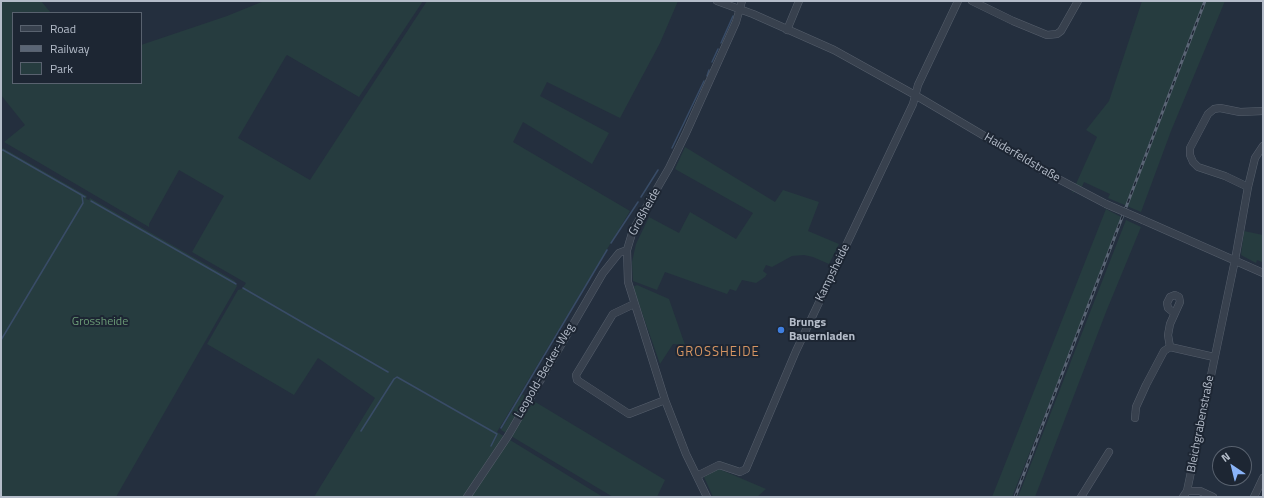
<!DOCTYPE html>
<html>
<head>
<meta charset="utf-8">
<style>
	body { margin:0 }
	#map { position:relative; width:1264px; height:498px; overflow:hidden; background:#242f3e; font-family:"Titillium Web",sans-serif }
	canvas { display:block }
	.frame { position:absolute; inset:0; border:2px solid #b4bcc9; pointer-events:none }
	.legend { position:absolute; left:12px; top:12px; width:130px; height:72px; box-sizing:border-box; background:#1d2633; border:1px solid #59626f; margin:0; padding:5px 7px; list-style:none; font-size:12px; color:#b4bcc9 }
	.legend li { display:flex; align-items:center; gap:8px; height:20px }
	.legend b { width:20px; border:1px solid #59626f }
	.north { position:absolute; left:1212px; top:446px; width:40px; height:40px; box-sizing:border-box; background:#1d2633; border:1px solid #59626f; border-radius:50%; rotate:325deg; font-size:11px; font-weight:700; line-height:16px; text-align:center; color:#b4bcc9 }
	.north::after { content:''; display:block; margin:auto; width:14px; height:18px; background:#8ab4f8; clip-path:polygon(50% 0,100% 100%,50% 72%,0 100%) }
</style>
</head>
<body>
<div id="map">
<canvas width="1264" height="498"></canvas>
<div class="frame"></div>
<ul class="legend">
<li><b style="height:5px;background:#38414e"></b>Road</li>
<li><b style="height:5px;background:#5a6575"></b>Railway</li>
<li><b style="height:11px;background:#263c3f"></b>Park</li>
</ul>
<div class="north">N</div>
</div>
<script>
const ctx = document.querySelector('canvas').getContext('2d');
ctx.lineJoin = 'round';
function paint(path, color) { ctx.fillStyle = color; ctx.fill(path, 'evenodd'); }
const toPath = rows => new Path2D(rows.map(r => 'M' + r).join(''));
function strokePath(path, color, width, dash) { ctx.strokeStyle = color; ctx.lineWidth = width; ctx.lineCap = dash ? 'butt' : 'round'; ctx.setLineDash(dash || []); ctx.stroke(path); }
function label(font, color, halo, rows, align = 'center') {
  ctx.font = font + ' "Titillium Web",sans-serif'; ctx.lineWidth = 4; ctx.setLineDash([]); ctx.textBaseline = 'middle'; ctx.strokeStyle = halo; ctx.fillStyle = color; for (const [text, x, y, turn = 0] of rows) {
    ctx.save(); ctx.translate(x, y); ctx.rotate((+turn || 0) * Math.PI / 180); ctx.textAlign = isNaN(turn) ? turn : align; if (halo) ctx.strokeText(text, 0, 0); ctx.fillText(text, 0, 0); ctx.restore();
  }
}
const green = toPath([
	[1,1,41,1,51,13,13,13,13,83,141,83,141,45,227,16,264,1,423,1,359,97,287,55,286,56,238,138,310,180,427,1,678,1,660,43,620,118,547,82,540,96,609,133,592,164,523,122,513,142,630,211,497,432,603,497,314,497,375,398,318,358,294,395,207,344,238,290,242,289,246,283,192,252,224,196,179,170,149,224,149,227,4,142,25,125,1,95],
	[1142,1,1225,1,1171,131,1141,212,1108,198,1110,194,1084,182,1081,189,1072,193,1097,137,1086,130,1109,101],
	[685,147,775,202,783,190,819,202,808,231,839,244,829,264,813,257,804,255,792,256,772,267,766,265,763,271,767,274,765,277,756,283,742,280,736,291,730,289,727,294,665,272,657,290,633,281,632,262,636,244,649,217,679,233,690,212,736,239,753,213,675,169],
	[3,148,87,196,86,199,89,200,90,198,235,281,237,286,116,497,1,497,1,149],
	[1106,209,1123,218,1012,497,992,497],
	[1126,220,1141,227,1106,312,1035,497,1018,497],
	[1244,231,1263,235,1262,262,1257,260,1256,263,1241,255],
	[637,285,669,299,685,345,673,344,660,364,633,287],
	[522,394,665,480,657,497,613,497,501,430],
	[719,469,766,489,757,497,713,497,704,477]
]);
const stream = toPath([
	[721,43,733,16],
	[712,62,718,49],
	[707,76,709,70],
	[672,148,704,81],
	[1,150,2,150],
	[3,150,85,197],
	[641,197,658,170],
	[91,201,236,284],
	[611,243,638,202],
	[243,288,388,372],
	[1,340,83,203,82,196],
	[501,428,607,250],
	[361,431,394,379,397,377,497,434,491,446]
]);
const minor = toPath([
	[717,1,753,14,834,50,915,95,1047,173,1106,204],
	[972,1,1013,21,1047,35,1057,34,1061,31,1078,1],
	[787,30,799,1],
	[1248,187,1225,176,1198,167,1193,162,1190,155,1190,148,1208,114,1214,109,1220,108,1240,112,1263,111],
	[1143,220,1263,273],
	[634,304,613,314,576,375,577,380,629,414,665,400],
	[1170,347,1214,357],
	[1135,418,1136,407,1146,385,1164,351,1170,347,1168,335,1170,324,1180,302,1179,297,1175,295,1170,297,1167,303,1168,308,1174,313],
	[697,476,719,465,740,472,746,469,796,351,913,104,918,85,958,1],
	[1187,491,1235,260,1248,187,1255,158,1263,146],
	[467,497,508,436,603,273,619,253,627,250],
	[707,497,686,454,665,400,628,282,627,250,633,230,669,168,686,133,736,22,742,1],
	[1081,497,1109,452],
	[1183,497,1187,491,1200,491,1213,497],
	[1254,497,1263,478]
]);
const rail = toPath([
	[1015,497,1205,1]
]);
const minorBridge = toPath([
	[1106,204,1143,220]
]);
const markers = [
	[781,330,4,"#3f7fe0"]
];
const streetNames = [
	["Haiderfeldstraße",1022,158,30],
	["Großheide",645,212,-61],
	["Kampsheide",833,273,-64],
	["Leopold-Becker-Weg",545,371,-60],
	["Bleichgrabenstraße",1201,424,-79]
];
const parkNames = [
	["Grossheide",100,322]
];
const poiNames = [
	["Brungs",789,323],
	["Bauernladen",789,337]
];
const neighbourhoodNames = [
	["GROSSHEIDE",718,353]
];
paint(green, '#263c3f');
strokePath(stream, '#394c67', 1.5);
strokePath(minor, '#565f6c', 8);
strokePath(minor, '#38414e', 7);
strokePath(rail, '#5a6575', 3);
strokePath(rail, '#1d2633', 1.5, [4.5]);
strokePath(minorBridge, '#565f6c', 8, []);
strokePath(minorBridge, '#38414e', 7);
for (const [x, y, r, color] of markers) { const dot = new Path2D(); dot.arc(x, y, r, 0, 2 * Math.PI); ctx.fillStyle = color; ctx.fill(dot); strokePath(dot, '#1d2633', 1.5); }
label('12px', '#b4bcc9', '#1d2633', streetNames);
label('12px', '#6b9a76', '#1d2633', parkNames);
label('bold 12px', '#b4bcc9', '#1d2633', poiNames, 'left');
ctx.letterSpacing = '1px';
label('13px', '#d59563', '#1d2633', neighbourhoodNames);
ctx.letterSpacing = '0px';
</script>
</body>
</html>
